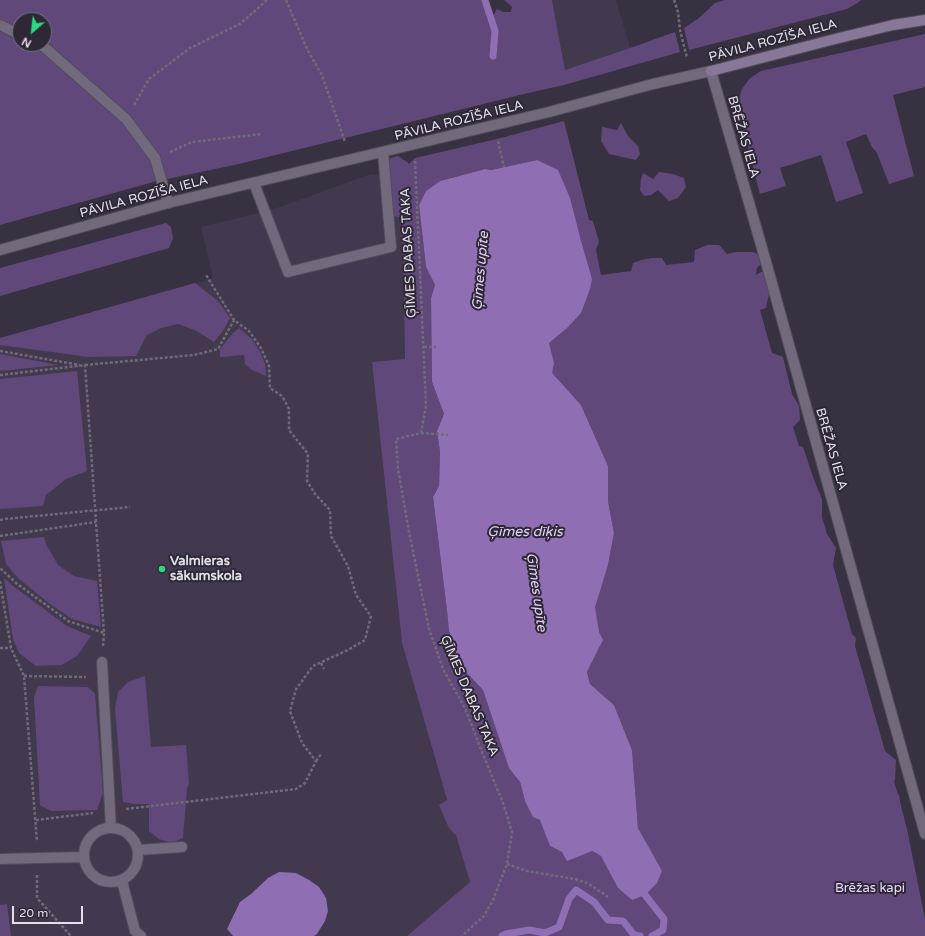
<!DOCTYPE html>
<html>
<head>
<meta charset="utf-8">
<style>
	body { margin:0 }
	#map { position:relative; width:925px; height:936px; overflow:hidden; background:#383141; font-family:"Varela Round",sans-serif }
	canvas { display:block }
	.north { position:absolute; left:12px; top:12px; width:40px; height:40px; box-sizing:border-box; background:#2e2736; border:1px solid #77717e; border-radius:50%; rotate:208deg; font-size:11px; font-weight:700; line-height:16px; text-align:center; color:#e4e0ea }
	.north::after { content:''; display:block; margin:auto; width:14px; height:18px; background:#2dd884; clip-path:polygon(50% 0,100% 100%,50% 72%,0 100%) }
	.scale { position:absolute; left:12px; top:906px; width:71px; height:18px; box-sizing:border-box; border:2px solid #e4e0ea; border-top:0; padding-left:5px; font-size:12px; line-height:14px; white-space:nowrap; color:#e4e0ea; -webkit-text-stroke:3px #2e2736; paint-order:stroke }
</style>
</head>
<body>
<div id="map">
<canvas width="925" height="936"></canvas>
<div class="north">N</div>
<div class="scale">20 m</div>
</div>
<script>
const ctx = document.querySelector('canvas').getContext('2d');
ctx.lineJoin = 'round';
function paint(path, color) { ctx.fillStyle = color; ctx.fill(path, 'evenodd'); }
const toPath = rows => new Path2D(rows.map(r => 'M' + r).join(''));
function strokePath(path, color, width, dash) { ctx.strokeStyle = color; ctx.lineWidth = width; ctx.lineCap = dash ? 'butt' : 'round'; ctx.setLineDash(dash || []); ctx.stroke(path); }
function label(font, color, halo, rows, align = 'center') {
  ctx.font = font + ' "Varela Round",sans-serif'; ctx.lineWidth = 4; ctx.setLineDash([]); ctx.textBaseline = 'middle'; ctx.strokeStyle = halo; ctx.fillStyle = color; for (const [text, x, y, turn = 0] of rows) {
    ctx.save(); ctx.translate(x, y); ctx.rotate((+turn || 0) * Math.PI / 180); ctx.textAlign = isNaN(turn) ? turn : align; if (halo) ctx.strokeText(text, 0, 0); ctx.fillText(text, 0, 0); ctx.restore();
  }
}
const built = toPath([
	[552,0,616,0,630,48,565,70],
	[371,174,397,178,403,249,405,360,372,362,402,643,470,882,407,936,0,936,0,341,213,278,201,227,259,213,280,207]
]);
const green = toPath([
	[0,0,485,0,491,17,493,16,497,9,503,12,511,12,512,7,504,0,552,0,565,70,630,48,675,32,680,52,564,85,524,94,239,164,153,182,0,225],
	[20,20,44,20,44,44,20,44],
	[725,0,861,0,859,2,847,9,689,50,684,28,699,18,715,3],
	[925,34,925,87,893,95,914,176,889,184,877,153,872,147,866,134,846,142,863,193,836,202,821,155,780,168,786,186,760,194,737,104,742,89,750,78,761,71],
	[564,121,589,220,593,221,599,242,596,250,601,275,631,271,633,263,641,260,652,258,662,258,666,265,694,262,695,250,707,245,719,245,727,254,736,252,752,252,758,254,761,264,757,268,756,275,763,271,767,278,770,289,766,308,760,310,772,353,783,357,792,394,799,406,800,420,793,427,799,446,803,447,814,480,822,499,822,517,827,534,836,548,833,565,852,634,856,638,855,646,885,751,896,760,895,780,894,781,898,795,899,795,901,806,907,829,925,919,925,936,407,936,470,882,456,835,453,833,448,826,439,805,447,800,402,643,372,362,405,359,403,249,400,217,393,216,389,188,391,179,388,170,388,159,398,156,407,162,409,164,415,158,497,139],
	[537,160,547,357,552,379,581,405,608,466,608,501,614,533,608,565,604,577,592,605,600,646,587,672,590,684,614,705,632,750,638,828,647,845,632,900,618,888,602,856,595,853,584,842,562,852,550,846,541,816,525,801,520,782,509,767,483,690,460,666,449,631,447,611,433,497,439,486,440,452,437,431,444,414,432,382,431,298,435,285,426,267,419,205,426,191,440,181,485,169,491,170],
	[621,123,628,136,638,146,640,154,636,160,609,154,601,141,602,127,617,130],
	[659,172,673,174,684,178,686,187,678,198,669,201,658,190,651,195,644,196,640,190,641,179,643,173,653,179],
	[166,223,171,227,173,238,169,248,0,296,0,268],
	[195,283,218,301,230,318,223,331,214,342,197,331,178,324,161,328,147,335,136,356,89,357,0,345,0,338],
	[239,328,252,339,260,352,265,364,266,376,252,370,245,364,244,355,220,357,220,349,233,333],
	[0,354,58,365,0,371],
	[77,371,87,471,66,479,46,495,43,506,0,509,0,379],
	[44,537,46,544,58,565,74,576,97,581,101,627,72,619,50,604,18,578,6,564,1,541],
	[4,578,13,586,67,626,91,636,77,656,62,665,36,666,19,653,13,639],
	[145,676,151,747,186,745,189,784,187,788,183,838,171,843,159,839,149,831,149,804,134,804,123,802,115,709,118,692,128,682],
	[38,686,88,687,95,694,103,793,97,810,51,811,40,805,34,697],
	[7,904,11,936,0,936,0,905]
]);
const water = toPath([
	[537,160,558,170,570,198,581,241,592,279,590,289,581,313,567,328,549,343,554,363,552,373,581,405,608,466,608,501,614,533,608,565,595,607,599,632,603,640,587,672,590,684,614,705,632,750,638,828,662,871,657,883,645,895,632,900,618,888,601,856,592,851,567,861,562,852,550,846,540,820,533,817,525,801,520,782,509,768,483,690,460,666,449,631,447,611,433,497,439,486,440,452,437,431,444,414,432,382,431,298,435,285,426,267,419,205,426,191,440,181,485,169,491,170],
	[279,872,296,873,309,880,319,887,326,898,328,911,325,921,317,934,314,936,233,936,227,929,240,902,251,894,268,878]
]);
const stream = toPath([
	[485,0,495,31,493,56],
	[642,888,645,895,664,919,663,930,652,936],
	[502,936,506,934,529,930,545,933,559,927,569,899,576,890,594,902,608,920,623,921,634,935,640,936]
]);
const path = toPath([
	[286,0,308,51,322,75,345,142],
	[674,0,678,12,680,30,687,58],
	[134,105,149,79,190,48,240,24,267,0],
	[498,141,504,167],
	[170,152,192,142,262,134],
	[415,161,426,406,421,433,396,439,398,469,409,532,429,629,443,669,465,708,480,747,503,803,512,832,507,864,493,900,484,916,462,936],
	[424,347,436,347],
	[0,351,80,365],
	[85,365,194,355,218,349,234,320],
	[0,375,85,365,96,522,104,633,68,621,16,583,0,568],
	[421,433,448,435],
	[0,520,5,519],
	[0,536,96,522],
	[0,581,11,648,24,676,37,842],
	[103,646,104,633],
	[0,648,11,648],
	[321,663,324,669],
	[24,676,86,677],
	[316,761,322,753],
	[126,809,296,789,305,783,316,761,302,743,290,711,296,689,313,666,348,650,365,640,371,616,356,595,348,566,331,536,330,510,315,494,307,481,308,454,289,430,289,409,282,396,270,388,269,366,261,348,249,331,234,320,206,275],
	[36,820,93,813],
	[507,864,527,871,575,879,589,884,608,897],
	[37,875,37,898,71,936]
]);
const service = toPath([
	[254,183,288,272,391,247,383,152],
	[102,662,111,828],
	'84 855a27 27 0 1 1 54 0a27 27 0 1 1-54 0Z',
	[138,850,182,847],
	[38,858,84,857],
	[122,881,135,931,141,936]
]);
const minor = toPath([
	[0,25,20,35],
	[39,44,43,46,126,119,155,158,168,203],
	[0,859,38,858]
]);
const tertiary = toPath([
	[0,250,168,203,549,112,653,84,711,71,764,255,925,834]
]);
const secondary = toPath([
	[711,71,839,38,893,25,925,20]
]);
const pathBridge = toPath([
	[5,519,130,507]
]);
const markers = [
	[162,569,4,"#2dd884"]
];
const streetNames = [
	["PĀVILA ROZĪŠA IELA",773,41,-15],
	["PĀVILA ROZĪŠA IELA",459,121,-14],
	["BRĒŽAS IELA",743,137,74],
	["PĀVILA ROZĪŠA IELA",144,197,-15],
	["ĢĪMES DABAS TAKA",409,253,-93],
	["BRĒŽAS IELA",831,449,74],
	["ĢĪMES DABAS TAKA",469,696,67]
];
const poiNames = [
	["Valmieras",170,562],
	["sākumskola",170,577]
];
const parkNames = [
	["Brēžas kapi",870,889]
];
const waterNames = [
	["Ģīmes upīte",481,271,-85],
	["Ģīmes dīķis",525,532],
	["Ģīmes upīte",536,592,82]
];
paint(built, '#42394e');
paint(green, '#61487b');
paint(water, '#8f6eb3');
strokePath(stream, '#8f6eb3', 7);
strokePath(service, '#524d5a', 12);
strokePath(minor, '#524d5a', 12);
strokePath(tertiary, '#524d5a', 12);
strokePath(secondary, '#524d5a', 12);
strokePath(path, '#706a78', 2.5, [3, 2]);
strokePath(service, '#726a7c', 10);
strokePath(minor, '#726a7c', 10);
strokePath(tertiary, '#726a7c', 10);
strokePath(secondary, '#877899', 10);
strokePath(pathBridge, '#706a78', 2.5, [3, 2]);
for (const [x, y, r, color] of markers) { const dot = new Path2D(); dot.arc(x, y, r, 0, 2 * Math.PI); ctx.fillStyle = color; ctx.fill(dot); strokePath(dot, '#2e2736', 1.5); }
label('13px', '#e4e0ea', '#2e2736', streetNames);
label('bold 13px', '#e4e0ea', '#2e2736', poiNames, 'left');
label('13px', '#e9d7fe', '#2e2736', parkNames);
label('italic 14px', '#e2d1f7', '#2e2736', waterNames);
</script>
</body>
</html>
